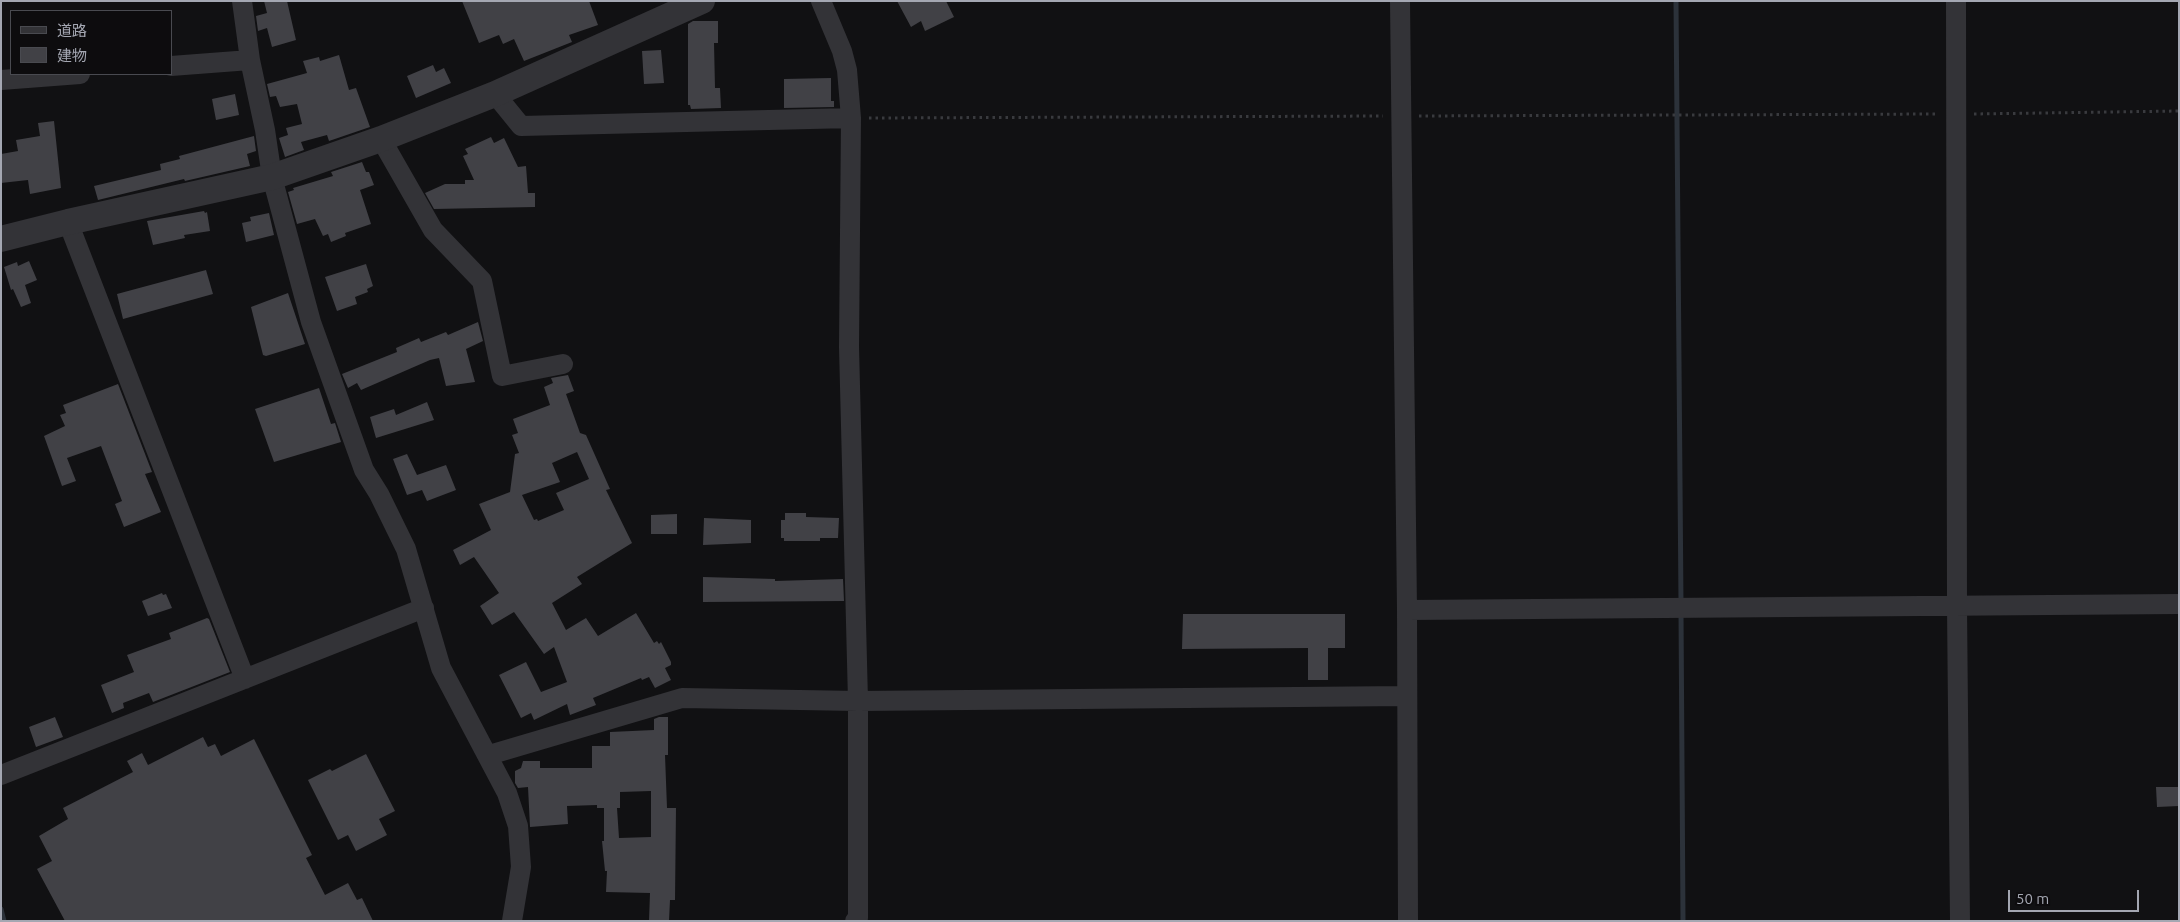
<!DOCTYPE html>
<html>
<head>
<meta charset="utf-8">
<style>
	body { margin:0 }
	#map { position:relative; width:2180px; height:922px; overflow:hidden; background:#111113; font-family:Ubuntu,"Noto Sans JP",sans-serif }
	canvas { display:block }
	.frame { position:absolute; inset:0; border:2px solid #a4a7b2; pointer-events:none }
	.legend { position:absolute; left:10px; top:10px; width:162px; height:65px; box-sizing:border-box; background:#0d0c0e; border:1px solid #494a50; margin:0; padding:6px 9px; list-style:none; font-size:15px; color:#a4a7b2 }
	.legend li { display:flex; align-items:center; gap:10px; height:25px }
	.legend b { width:25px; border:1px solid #494a50 }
	.scale { position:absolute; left:2008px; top:890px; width:131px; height:22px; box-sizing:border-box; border:2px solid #a4a7b2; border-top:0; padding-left:6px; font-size:15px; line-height:18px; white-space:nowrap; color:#a4a7b2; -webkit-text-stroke:4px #0d0c0e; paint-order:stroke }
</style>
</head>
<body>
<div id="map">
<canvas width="2180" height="922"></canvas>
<div class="frame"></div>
<ul class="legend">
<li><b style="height:6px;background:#333337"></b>道路</li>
<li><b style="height:14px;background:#414146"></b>建物</li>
</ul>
<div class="scale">50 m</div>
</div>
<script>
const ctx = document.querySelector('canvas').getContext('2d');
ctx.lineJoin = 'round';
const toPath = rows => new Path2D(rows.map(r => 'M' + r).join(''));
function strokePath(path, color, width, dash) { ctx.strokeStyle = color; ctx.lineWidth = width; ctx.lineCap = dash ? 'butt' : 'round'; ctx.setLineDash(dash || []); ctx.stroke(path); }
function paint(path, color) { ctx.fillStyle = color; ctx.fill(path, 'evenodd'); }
const stream = toPath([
	[1676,1,1681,603],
	[1681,612,1683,921],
	[1,909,4,921]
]);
const building = toPath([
	[264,1,287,1,296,40,272,47,267,28,258,31,256,16,267,13],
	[462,1,589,1,598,25,569,35,572,42,524,61,514,39,503,44,499,35,479,43],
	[897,1,946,1,954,17,925,31,921,21,911,27],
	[693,21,718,21,718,43,714,43,715,88,720,88,721,108,691,109,690,105,688,105,688,24],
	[661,50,664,83,644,84,642,51],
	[339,55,349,90,356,88,370,127,329,141,327,135,301,142,304,150,285,157,279,138,288,135,286,128,302,124,297,104,280,107,276,96,270,97,267,84,307,73,303,61,319,57,320,61],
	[433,65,436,72,444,68,451,83,416,98,407,76],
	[831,78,831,101,834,101,834,107,784,108,784,79],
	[235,94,239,115,216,120,212,99],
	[54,121,61,188,30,194,28,180,1,183,1,154,18,151,16,140,40,136,38,123],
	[254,136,256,151,247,154,250,166,185,181,184,179,98,200,94,186,161,170,160,164,180,159,179,156],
	[491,137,494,143,504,138,518,167,526,166,528,193,535,193,535,207,434,209,425,193,445,184,465,184,465,180,474,180,463,156,468,154,465,149],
	[362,162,366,172,369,172,374,185,360,190,371,224,345,233,346,236,331,242,328,234,323,236,315,219,297,224,288,192,294,190,293,188,333,176,331,172],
	[204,211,205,213,207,212,210,231,184,235,185,238,153,245,147,221],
	[269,213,274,235,246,242,242,223,251,221,250,217],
	[29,261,37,280,25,285,31,303,21,307,13,289,11,290,4,267,17,262,18,266],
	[366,264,373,286,367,289,368,292,355,297,357,304,337,311,325,277],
	[206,270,213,294,123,319,117,294],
	[288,293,305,344,266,356,263,355,251,307],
	[478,322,483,341,466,349,475,382,446,386,439,358,430,360,361,390,357,383,348,388,342,374,397,352,396,348,419,338,421,342,446,332,448,335],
	[568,375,574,391,566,394,580,433,586,435,610,489,606,490,632,543,577,577,582,584,552,603,566,630,586,618,598,636,636,613,654,643,657,641,659,644,661,642,671,662,671,665,665,668,671,680,655,688,649,677,642,680,641,678,593,698,596,705,570,715,567,704,534,720,531,713,521,718,499,675,526,662,541,692,567,682,554,647,544,654,514,612,492,625,480,606,499,593,474,557,460,565,453,550,491,530,479,504,510,492,515,454,519,453,512,435,518,433,513,419,550,405,544,387,553,383,551,378],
	[577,452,589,479,556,493,564,510,538,521,537,519,534,520,522,495,560,482,552,463],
	[118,384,152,472,145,474,161,512,124,527,115,504,122,501,101,446,67,458,76,481,62,486,44,436,65,426,60,415,66,413,63,405],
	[319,388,331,424,335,423,341,442,274,462,255,409],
	[427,402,434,420,376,438,370,417,394,409,396,415],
	[407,454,417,475,446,465,456,490,427,501,422,490,407,495,393,459],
	[785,513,806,513,806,517,839,518,838,538,820,538,820,541,784,541,784,538,781,538,781,520,785,520],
	[677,514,677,534,651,534,651,515],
	[704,518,751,520,751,543,703,545],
	[703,577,775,579,775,581,843,579,844,601,703,602],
	[162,593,163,595,166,594,172,608,148,616,142,601],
	[1183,614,1345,614,1345,648,1328,648,1328,680,1308,680,1308,648,1182,649],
	[207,618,209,619,230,672,153,702,149,693,123,703,124,708,112,713,101,685,134,672,127,655,171,639,169,633],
	[55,717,63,737,36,747,29,727],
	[659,717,668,717,668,755,665,755,667,808,676,808,675,900,670,900,669,921,649,921,650,893,606,892,607,871,605,871,602,841,604,841,604,808,597,808,597,805,567,806,568,824,530,827,528,787,518,788,515,783,515,771,521,768,523,761,540,761,540,768,592,768,592,746,610,746,610,732,654,730,654,719],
	[651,791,651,837,619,838,617,808,620,808,620,792],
	[203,737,208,747,215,744,221,756,254,739,312,855,306,858,325,895,348,883,357,900,362,898,373,921,65,921,37,869,52,861,39,836,68,819,63,808,133,772,127,761,142,753,148,765],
	[366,754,395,811,379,819,387,835,356,851,348,835,338,840,308,780,330,769,332,771],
	[2156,787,2179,787,2179,806,2157,807]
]);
const path = toPath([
	[1974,114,2179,111],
	[1419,116,1938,114],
	[869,118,1383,116]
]);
const minor = toPath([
	[242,1,250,60,265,130,272,177,311,322,364,470,379,494,406,549,441,668,507,793,518,826,521,867,512,921],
	[821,1,842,51,847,70,851,118,849,347,858,701,858,918,855,921],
	[1400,1,1407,610,1408,921],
	[1956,1,1957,607,1960,921],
	[171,66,250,60],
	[1,80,80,74],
	[495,94,521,126,851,118],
	[381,139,433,230,482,281,502,376,563,364],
	[68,222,245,679],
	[1407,610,2179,604],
	[489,755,682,698,858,701,1406,696],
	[1,775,424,608]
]);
const tertiary = toPath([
	[1,239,68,222,272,177,381,139,495,94,702,1]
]);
strokePath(stream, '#2c323a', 5);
paint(building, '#414146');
strokePath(path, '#393a3e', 3, [2.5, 4]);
strokePath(minor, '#333337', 20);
strokePath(tertiary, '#333337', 26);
</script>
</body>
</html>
